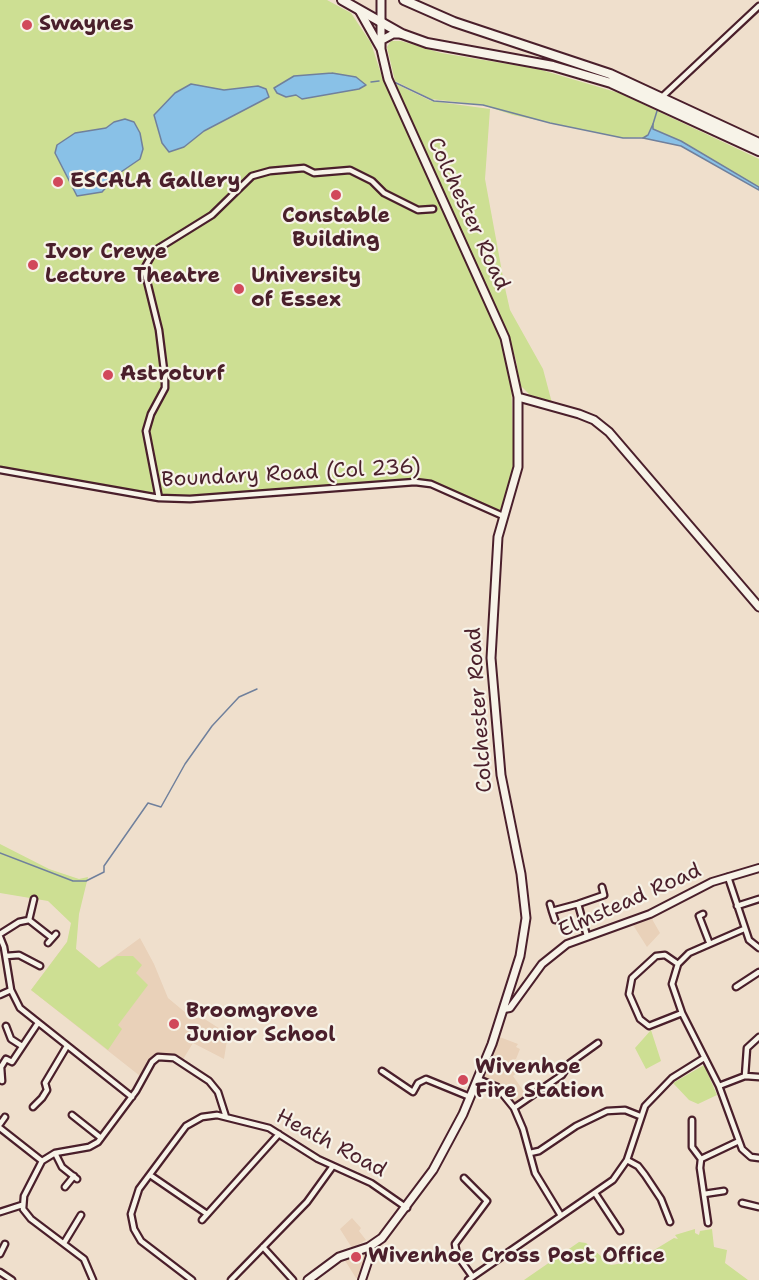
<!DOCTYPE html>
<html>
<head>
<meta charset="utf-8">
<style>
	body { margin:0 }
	canvas { display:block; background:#efdfcc }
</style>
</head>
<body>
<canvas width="759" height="1280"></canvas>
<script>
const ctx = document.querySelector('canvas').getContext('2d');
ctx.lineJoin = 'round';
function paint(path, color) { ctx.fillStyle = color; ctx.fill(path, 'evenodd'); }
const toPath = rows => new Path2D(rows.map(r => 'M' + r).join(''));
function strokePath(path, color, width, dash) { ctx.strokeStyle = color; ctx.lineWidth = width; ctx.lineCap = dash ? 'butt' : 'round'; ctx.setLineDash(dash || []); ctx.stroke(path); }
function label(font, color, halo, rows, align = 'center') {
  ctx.font = font + ' "Shantell Sans",sans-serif'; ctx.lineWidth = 4.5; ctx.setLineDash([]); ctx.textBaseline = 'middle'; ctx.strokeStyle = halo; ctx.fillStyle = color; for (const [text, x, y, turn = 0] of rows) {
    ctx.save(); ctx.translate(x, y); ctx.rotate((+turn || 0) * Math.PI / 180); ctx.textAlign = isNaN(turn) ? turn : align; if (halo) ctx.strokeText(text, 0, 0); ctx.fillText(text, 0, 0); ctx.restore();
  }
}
const built = toPath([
	[652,919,660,933,647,947,633,925],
	[140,938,154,964,168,998,192,1018,203,1018,228,1034,224,1059,193,1043,182,1061,167,1054,153,1056,140,1076,31,990,67,942,99,968],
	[497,1036,518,1044,516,1047,520,1049,516,1059,510,1060,518,1072,513,1076,529,1099,516,1108,501,1089,481,1078],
	[352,1218,361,1228,359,1231,366,1240,352,1248,340,1229],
	[362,1252,366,1255,359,1278,356,1278,344,1259]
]);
const green = toPath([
	[0,0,327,0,351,13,371,43,383,80,465,253,507,355,511,375,514,473,508,495,500,510,492,510,431,484,415,482,190,499,159,498,0,470],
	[391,41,401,41,441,53,538,69,619,93,759,159,759,187,681,141,652,129,653,126,646,137,623,138,513,115,483,105,431,99,395,81,387,47],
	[394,83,431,101,490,109,485,179,505,288,510,310,543,369,552,403,533,398,520,385,516,360,506,332],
	[0,844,49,869,79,879,88,877,79,914,76,949,99,968,117,956,133,956,142,965,136,973,148,985,118,1025,122,1029,108,1050,31,990,67,942,71,923,48,901,0,893],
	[651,1030,661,1061,646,1069,635,1048],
	[704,1065,717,1095,698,1104,689,1100,673,1083],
	[695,1229,695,1233,699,1235,700,1231,712,1229,714,1247,727,1250,725,1263,748,1280,524,1280,579,1242,586,1243,611,1265,636,1261,674,1238,678,1239,675,1235]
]);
const water = toPath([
	[332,73,356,77,366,85,359,89,302,99,296,95,286,97,277,93,274,88,294,76,332,73],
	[191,84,224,90,258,86,266,89,269,97,204,131,184,147,169,152,162,143,154,115,175,93,191,84],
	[125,119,134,122,140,133,143,149,140,159,118,174,102,192,77,196,55,153,57,145,75,133,106,128,114,122,125,119],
	[653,124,653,129,681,141,759,187,759,190,681,146,643,138,648,135,653,124]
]);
const stream = toPath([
	[392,81,434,101,483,105,550,123,623,138,643,138],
	[371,82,379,81],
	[653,124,657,111],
	[0,853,73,881,86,881,104,872,104,866,148,803,161,807,185,764,212,726,239,697,257,689]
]);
const minor = toPath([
	[663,96,759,6],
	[0,470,159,498,190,499,415,482,431,484,503,516],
	[159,498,146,431,151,414,165,388,165,378,159,330,144,269,154,251,212,215,252,176,270,171,304,168,314,173,350,170,372,181,384,193,418,210,433,209],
	[728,877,749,940,759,948],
	[550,904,552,911,578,904,604,895,602,887],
	[578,904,587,936],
	[737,906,759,899],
	[552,911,555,920],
	[703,914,699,916,709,942],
	[29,920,34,899],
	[744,929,689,953,678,964,672,984,682,1013,719,1086,742,1149,751,1157,759,1158],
	[0,934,19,922,29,920,52,938],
	[0,937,4,947,11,990,20,1008,132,1097],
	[48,943,56,934],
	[6,956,19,955,40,966],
	[678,964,665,955,656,956,632,978,629,994,640,1019,649,1026,682,1013],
	[736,987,759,972],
	[0,995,11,990],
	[6,1026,11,1039,22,1046],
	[382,1071,413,1092,418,1083,426,1079,470,1097],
	[745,1076,747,1048,759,1037],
	[478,1079,497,1087,514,1108,523,1129,535,1173,560,1214],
	[2,1081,1,1067,6,1059,12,1062,38,1023],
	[719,1086,745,1076,759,1077],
	[33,1107,42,1098,47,1090,45,1083,67,1046],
	[514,1108,562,1075,570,1063,598,1043],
	[72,1115,101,1138],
	[692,1120,692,1147,701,1159],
	[0,1124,5,1117],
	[0,1128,42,1161],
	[55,1153,62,1167,77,1179],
	[530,1153,539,1151,576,1126,607,1111,625,1110,640,1116],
	[627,1160,638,1166,645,1175,661,1199,670,1222],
	[150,1175,207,1214],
	[464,1178,487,1201,455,1244,457,1255,472,1276],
	[65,1187,74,1176],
	[595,1193,620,1231],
	[704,1194,724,1191],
	[742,1203,759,1207],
	[0,1212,22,1205],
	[202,1220,279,1134],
	[708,1223,700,1168,701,1159,739,1141],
	[64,1243,81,1215],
	[263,1247,293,1280],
	[0,1254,5,1244],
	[0,1272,12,1280],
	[93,1280,84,1259,31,1219,23,1209,24,1196,42,1161,55,1153,89,1147,98,1142,136,1091,152,1062,158,1057,174,1058,209,1081,218,1092,226,1117],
	[192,1280,141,1241,134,1229,131,1214,139,1189,186,1126,202,1117,217,1115,269,1128,318,1159,371,1183,407,1208],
	[231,1280,307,1202,333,1166],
	[468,1280,613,1180,627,1160,645,1106,672,1078,704,1058]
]);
const tertiary = toPath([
	[504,1009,510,1008,542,964,567,944,650,914,712,882,759,868],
	[362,1280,370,1256,369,1247]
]);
const secondary = toPath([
	[359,10,381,49],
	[382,40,393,34,402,34],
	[518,397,579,414,594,420,609,432,759,607],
	[308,1280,339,1257,369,1247,382,1238,433,1170,463,1114,492,1044,520,956,526,918,521,874,501,775,491,658,498,537,518,467,518,397,505,338,388,79,381,49,381,0]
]);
const primary = toPath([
	[342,0,402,34,427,43,553,66,611,83,759,151],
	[404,0,454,22,610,74,759,143]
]);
const markers = [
	[27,25,6,"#d1495b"],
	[58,182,6,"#d1495b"],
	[336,195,6,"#d1495b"],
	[33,265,6,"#d1495b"],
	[239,289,6,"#d1495b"],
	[108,375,6,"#d1495b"],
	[174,1024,6,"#d1495b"],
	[463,1080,6,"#d1495b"],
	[356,1257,6,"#d1495b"]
];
const poiNames = [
	["Swaynes",39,25],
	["ESCALA Gallery",70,182],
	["Constable",336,217,"center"],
	["Building",336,241,"center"],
	["Ivor Crewe",45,253],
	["Lecture Theatre",45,277],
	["University",251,277],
	["of Essex",251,301],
	["Astroturf",120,375],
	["Broomgrove",186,1012],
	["Junior School",186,1036],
	["Wivenhoe",475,1068],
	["Fire Station",475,1092],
	["Wivenhoe Cross Post Office",368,1257]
];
const streetNames = [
	["Colchester Road",468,214,65],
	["Boundary Road (Col 236)",291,474,-3],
	["Colchester Road",480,710,-94],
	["Elmstead Road",630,901,-24],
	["Heath Road",331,1144,28]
];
paint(built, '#e9d1b9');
paint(green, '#cddf93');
paint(water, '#89c1e7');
strokePath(water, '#70809c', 1.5);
strokePath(stream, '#70809c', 1.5);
strokePath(minor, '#4a1f2b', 9);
strokePath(tertiary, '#4a1f2b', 10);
strokePath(secondary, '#4a1f2b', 11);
strokePath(primary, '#4a1f2b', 12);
strokePath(minor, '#f7f3e8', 4.5);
strokePath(tertiary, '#f7f3e8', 6);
strokePath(secondary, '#f7f3e8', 7);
strokePath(primary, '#f7f3e8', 8);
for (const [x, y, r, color] of markers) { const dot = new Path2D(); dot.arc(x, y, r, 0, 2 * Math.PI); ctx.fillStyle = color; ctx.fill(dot); strokePath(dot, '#f7f3e8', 2); }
label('bold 21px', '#4a1f2b', '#f7f3e8', poiNames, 'left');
label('21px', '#4a1f2b', '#f7f3e8', streetNames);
</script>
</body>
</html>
